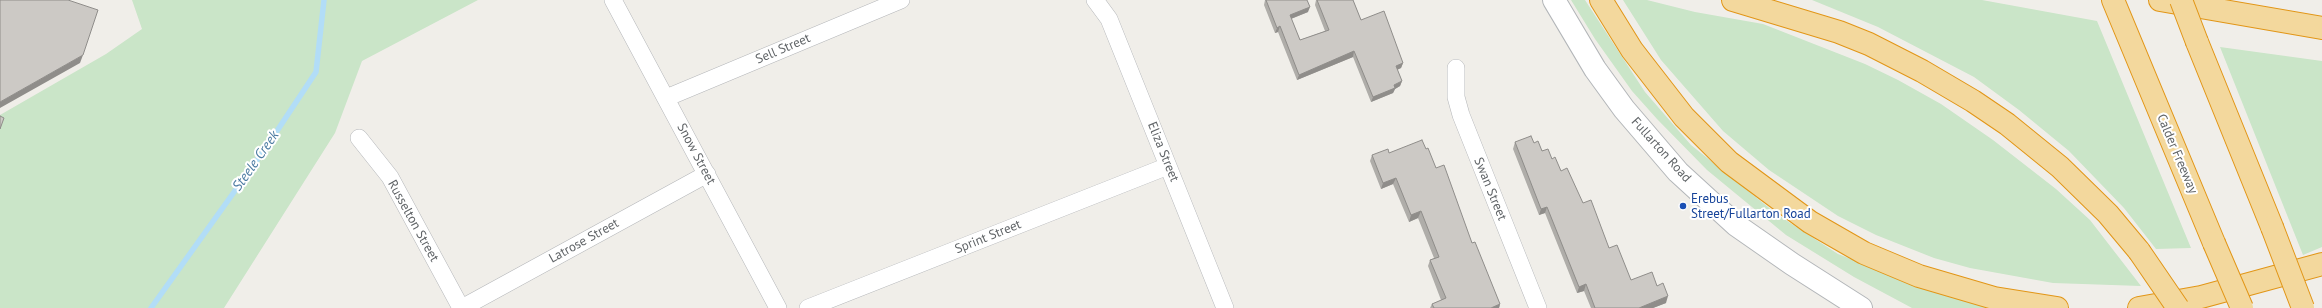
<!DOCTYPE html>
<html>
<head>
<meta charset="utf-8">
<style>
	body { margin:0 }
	canvas { display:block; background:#f0eee9 }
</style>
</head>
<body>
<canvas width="2322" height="308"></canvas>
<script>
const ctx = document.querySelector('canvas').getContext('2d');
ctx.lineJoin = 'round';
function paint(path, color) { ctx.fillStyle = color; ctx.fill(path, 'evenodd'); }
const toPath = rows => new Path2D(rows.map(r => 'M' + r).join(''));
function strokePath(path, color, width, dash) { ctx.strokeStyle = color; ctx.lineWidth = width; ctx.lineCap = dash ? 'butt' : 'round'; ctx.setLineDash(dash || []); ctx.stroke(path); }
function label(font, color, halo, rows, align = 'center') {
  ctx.font = font + ' "PT Sans",sans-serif'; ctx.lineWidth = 4; ctx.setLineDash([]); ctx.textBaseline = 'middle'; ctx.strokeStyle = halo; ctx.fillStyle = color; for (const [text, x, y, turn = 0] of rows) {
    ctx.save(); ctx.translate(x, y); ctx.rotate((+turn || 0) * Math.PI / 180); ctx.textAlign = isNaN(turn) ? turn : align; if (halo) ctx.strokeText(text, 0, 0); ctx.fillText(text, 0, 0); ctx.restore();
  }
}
const green = toPath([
	[132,0,478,0,362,61,335,133,224,308,0,308,0,115,106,54,142,29],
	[1571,0,1585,0,1645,92,1691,145,1778,215,1838,254,1913,283,2003,308,1912,308,1854,277,1786,235,1707,170,1657,119,1632,91,1595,39],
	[1623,0,1647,0,1695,12,1763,24,1865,64,1898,80,1941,104,1993,140,2056,189,2090,220,2141,286,2053,283,1970,268,1934,258,1876,235,1838,216,1769,170,1723,131,1661,60],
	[1812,0,1982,0,2097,21,2191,248,2156,249,2124,208,2069,151,2019,110,1974,77,1878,27],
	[2220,47,2322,61,2322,247,2303,255]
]);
const stream = toPath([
	[151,308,267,146,316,72,324,0]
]);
const minor = toPath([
	[613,0,778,308],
	[1095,0,1109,19,1225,308],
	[1456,68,1456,97,1461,115,1538,308],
	[666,98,901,0],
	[359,138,390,177,461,308],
	[462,308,707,174],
	[808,308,1168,166]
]);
const secondary = toPath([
	[1554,0,1595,69,1624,109,1678,172,1736,225,1792,264,1861,308]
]);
const motorway = toPath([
	[1601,0,1632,50,1684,117,1729,162,1810,222,1864,253,1919,276,1994,298,2057,308],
	[1733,0,1839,32,1869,44,1922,71,1973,101,2007,124,2060,167,2108,214,2139,251],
	[2113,0,2214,243],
	[2160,0,2322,28],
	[2197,42,2272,227],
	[2139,308,2201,297,2322,264]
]);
const motorwayBridge = toPath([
	[2181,0,2197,42],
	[2272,227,2303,308],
	[2214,243,2242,308],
	[2139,251,2178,308]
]);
const wall = toPath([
	[1265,0,1307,0,1308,12,1291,19,1300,40,1325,31,1315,5,1316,0,1353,0,1361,20,1403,63,1401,68,1397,70,1402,81,1400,86,1395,89,1393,93,1371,102,1353,57,1297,80,1278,32,1275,33,1264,5],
	[1515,142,1534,143,1552,159,1561,171,1583,203,1609,248,1631,280,1657,286,1666,303,1653,308,1591,308,1584,291,1577,293,1545,213,1539,215,1513,149],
	[1426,149,1436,168,1472,243,1500,304,1499,308,1430,308,1432,304,1441,300,1428,266,1430,260,1434,258,1418,218,1409,222,1393,184,1381,189,1370,161,1372,155]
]);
const shadedWall = toPath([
	[1310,7,1308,12,1288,20,1290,15],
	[1280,26,1278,32,1275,33,1277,28],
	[1354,51,1353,57,1297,80,1299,75],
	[83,55,80,63,0,108,0,102],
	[1403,63,1401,68,1394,71,1396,66],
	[1402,81,1400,86,1395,89,1393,93,1371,102,1373,97,1394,85],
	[1396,178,1393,184,1381,189,1383,183],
	[1547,207,1545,213,1539,215,1541,209],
	[1421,211,1418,218,1409,222,1411,215],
	[1586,284,1584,291,1577,293,1579,287],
	[1668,296,1666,303,1653,308,1639,308],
	[1500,304,1499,308,1491,308]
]);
const building = toPath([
	[0,0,68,0,98,10,83,55,0,102,0,0],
	[1266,0,1307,0,1310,7,1290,15,1300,40,1329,30,1317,0,1353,0,1361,20,1384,11,1403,63,1396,66,1402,81,1394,85,1395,88,1373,97,1354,51,1299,75,1280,26,1277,28,1266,0],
	[0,116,4,118,0,129,0,116],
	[1531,136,1534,143,1538,141,1542,151,1548,149,1552,159,1555,157,1561,171,1567,168,1583,203,1591,200,1609,248,1617,245,1631,280,1652,272,1657,286,1663,283,1668,296,1639,308,1595,308,1586,284,1579,287,1547,207,1541,209,1515,142,1531,136],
	[1422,140,1426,149,1428,148,1436,168,1444,165,1472,243,1475,242,1500,304,1491,308,1434,308,1432,304,1446,298,1430,260,1439,257,1421,211,1411,215,1396,178,1383,183,1372,155,1388,149,1389,153,1422,140]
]);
const markers = [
	[1683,206,4,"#1a4fb4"]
];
const streetNames = [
	["Sell Street",783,49,-23],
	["Fullarton Road",1661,150,48],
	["Eliza Street",1163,152,68],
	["Snow Street",696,154,62],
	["Calder Freeway",2177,154,67],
	["Swan Street",1490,189,68],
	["Russelton Street",413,221,61],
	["Sprint Street",988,237,-22],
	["Latrose Street",584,241,-29]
];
const transitNames = [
	["Erebus",1691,199],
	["Street/Fullarton Road",1691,214]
];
const waterNames = [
	["Steele Creek",256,161,-55]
];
paint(green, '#cae5c8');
strokePath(stream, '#b2ddf7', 5.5);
strokePath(minor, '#b4b6b9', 18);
strokePath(secondary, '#b3b6b9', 24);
strokePath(motorway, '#e29617', 24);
strokePath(minor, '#fff', 17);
strokePath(secondary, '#fff', 22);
strokePath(motorway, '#f3d89d', 22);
strokePath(motorwayBridge, '#e29617', 24, []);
strokePath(motorwayBridge, '#f3d89d', 22);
paint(wall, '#afada9');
paint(shadedWall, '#8f8d8a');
paint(building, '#ccc9c5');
strokePath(building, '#8f8d8a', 1);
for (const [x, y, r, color] of markers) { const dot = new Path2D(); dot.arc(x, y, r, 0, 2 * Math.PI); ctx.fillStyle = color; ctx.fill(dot); strokePath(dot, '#fff', 1.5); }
label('13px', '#606467', '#fff', streetNames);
label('13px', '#164399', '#fff', transitNames, 'left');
label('italic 14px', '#4b7aa1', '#fff', waterNames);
</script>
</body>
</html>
